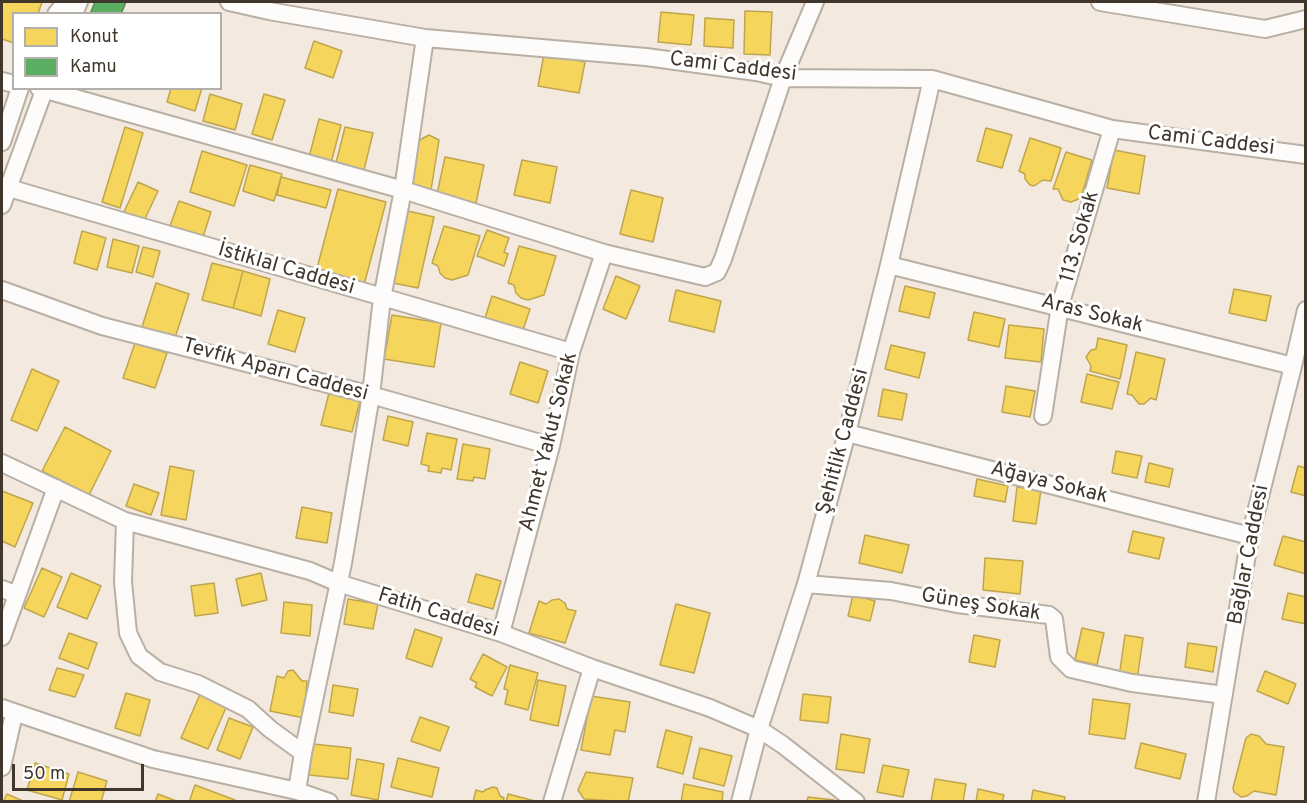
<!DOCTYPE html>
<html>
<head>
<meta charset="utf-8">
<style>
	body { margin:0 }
	#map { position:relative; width:1307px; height:803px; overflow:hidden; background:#f4e9de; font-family:Overpass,sans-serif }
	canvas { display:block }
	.frame { position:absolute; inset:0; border:3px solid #40362b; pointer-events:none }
	.legend { position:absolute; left:12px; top:12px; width:210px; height:78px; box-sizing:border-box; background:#fff; border:2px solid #b3afaa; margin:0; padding:8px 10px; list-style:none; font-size:18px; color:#40362b }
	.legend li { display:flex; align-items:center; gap:12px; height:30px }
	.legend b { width:30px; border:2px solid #b3afaa }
	.scale { position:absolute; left:12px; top:764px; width:132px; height:27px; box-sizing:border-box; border:3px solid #40362b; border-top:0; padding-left:8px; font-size:18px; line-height:21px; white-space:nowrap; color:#40362b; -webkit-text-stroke:4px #fff; paint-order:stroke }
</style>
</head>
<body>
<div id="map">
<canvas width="1307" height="803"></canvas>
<div class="frame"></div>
<ul class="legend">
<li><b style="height:16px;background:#f6d55c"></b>Konut</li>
<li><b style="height:16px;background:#5aae61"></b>Kamu</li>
</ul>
<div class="scale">50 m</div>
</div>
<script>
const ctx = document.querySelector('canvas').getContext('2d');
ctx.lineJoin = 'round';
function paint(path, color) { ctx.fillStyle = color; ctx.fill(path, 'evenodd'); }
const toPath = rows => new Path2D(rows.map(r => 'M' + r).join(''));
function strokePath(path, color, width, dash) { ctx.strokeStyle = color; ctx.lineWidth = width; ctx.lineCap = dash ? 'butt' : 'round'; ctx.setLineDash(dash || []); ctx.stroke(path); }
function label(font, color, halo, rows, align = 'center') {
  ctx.font = font + ' Overpass,sans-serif'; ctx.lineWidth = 6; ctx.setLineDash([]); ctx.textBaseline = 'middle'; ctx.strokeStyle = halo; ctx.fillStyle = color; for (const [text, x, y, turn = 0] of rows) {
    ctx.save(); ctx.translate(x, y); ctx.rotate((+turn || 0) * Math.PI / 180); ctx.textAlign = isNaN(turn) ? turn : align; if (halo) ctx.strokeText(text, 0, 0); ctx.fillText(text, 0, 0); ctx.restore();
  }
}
const homes = toPath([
	[2,2,42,2,38,14,14,14,14,43,2,39,2,2],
	[745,11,772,12,770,55,744,54,745,11],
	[661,12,694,15,691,45,658,42,661,12],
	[705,18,734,20,733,48,704,46,705,18],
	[314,41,342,51,333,78,305,68,314,41],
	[544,54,585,62,579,93,538,86,544,54],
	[171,88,202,88,195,111,167,102,171,88],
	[210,94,242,104,235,130,203,121,210,94],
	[264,94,285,100,272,140,252,134,264,94],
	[319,119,341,125,331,163,309,157,319,119],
	[125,127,143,133,120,208,102,202,125,127],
	[345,127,373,133,364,170,336,163,345,127],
	[986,128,1012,135,1002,168,977,161,986,128],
	[429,135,439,140,431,190,412,186,416,142,429,135],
	[1030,138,1061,148,1051,181,1043,180,1034,186,1030,185,1025,179,1025,174,1019,171,1030,138],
	[1114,150,1145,156,1139,194,1107,188,1114,150],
	[202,151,247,165,234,206,190,192,202,151],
	[1066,152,1092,160,1081,198,1071,202,1063,200,1058,189,1053,189,1066,152],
	[445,157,484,165,476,203,437,194,445,157],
	[522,160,557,167,550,203,514,195,522,160],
	[250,165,282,174,274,201,243,191,250,165],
	[281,177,331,190,326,208,277,195,281,177],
	[138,182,158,191,143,223,123,214,138,182],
	[338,189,386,202,364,285,316,272,338,189],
	[631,190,663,198,653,242,620,234,631,190],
	[179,201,211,212,203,237,170,226,179,201],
	[408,211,434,217,418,288,393,283,408,211],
	[444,226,480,236,468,275,452,280,445,278,440,273,438,266,432,263,444,226],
	[487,230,509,238,504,252,508,254,504,266,477,256,487,230],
	[82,231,106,238,97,270,74,263,82,231],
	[113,239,139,246,132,273,107,267,113,239],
	[519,246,556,256,544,295,528,300,521,298,516,293,514,285,508,283,519,246],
	[143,247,160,251,153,277,136,272,143,247],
	[212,263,243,271,233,308,202,300,212,263],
	[243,271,270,279,261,316,233,308,243,271],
	[616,276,640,286,626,319,603,309,616,276],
	[156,283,189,294,175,338,142,327,156,283],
	[905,286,935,293,929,318,899,311,905,286],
	[1234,289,1271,296,1266,321,1229,313,1234,289],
	[676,290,721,301,714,332,669,321,676,290],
	[492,296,530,309,523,330,485,318,492,296],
	[278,310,305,318,295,352,268,344,278,310],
	[974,312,1005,319,999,347,968,340,974,312],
	[392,315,441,323,434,367,384,359,392,315],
	[1009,325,1044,329,1041,362,1005,358,1009,325],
	[1098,338,1127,345,1120,379,1090,371,1091,366,1086,357,1091,350,1096,349,1098,338],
	[135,343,167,353,155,388,123,378,135,343],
	[891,345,925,353,919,378,885,369,891,345],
	[1136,352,1165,359,1156,400,1151,398,1144,404,1139,404,1132,395,1127,394,1136,352],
	[520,362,548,371,538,403,510,394,520,362],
	[32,369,59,381,37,431,11,420,32,369],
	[1087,374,1119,382,1112,409,1081,402,1087,374],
	[1006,386,1035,391,1030,417,1002,412,1006,386],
	[883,389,907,394,902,420,878,416,883,389],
	[329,393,360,401,352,432,321,425,329,393],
	[388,416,413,422,408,446,383,440,388,416],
	[65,427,111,451,89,495,42,471,65,427],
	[427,433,457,439,451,470,442,468,441,473,428,471,429,466,421,464,427,433],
	[463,444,490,449,485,479,474,477,473,481,457,479,463,444],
	[1116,451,1142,456,1137,478,1112,473,1116,451],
	[1149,463,1173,469,1169,487,1145,482,1149,463],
	[170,466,194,471,186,520,161,515,170,466],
	[1298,466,1306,468,1306,496,1291,492,1298,466],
	[977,479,1008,486,1005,502,974,496,977,479],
	[134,484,159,493,151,515,126,506,134,484],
	[1017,487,1041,490,1036,524,1013,521,1017,487],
	[2,491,33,503,15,547,2,541,2,491],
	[302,507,332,513,327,543,296,538,302,507],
	[1133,531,1164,538,1159,559,1128,552,1133,531],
	[865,535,909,545,902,573,859,563,865,535],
	[1283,536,1306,542,1306,574,1274,565,1283,536],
	[985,558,1023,561,1020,594,983,590,985,558],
	[42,568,62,577,44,617,24,608,42,568],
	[71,573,101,586,87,619,57,607,71,573],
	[261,573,267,600,242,606,236,579,261,573],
	[476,574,501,581,493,609,468,602,476,574],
	[214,583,218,613,195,616,191,586,214,583],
	[1288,593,1306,597,1306,624,1282,619,1288,593],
	[853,595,875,601,870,621,848,616,853,595],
	[348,599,378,604,373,629,344,624,348,599],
	[559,599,565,603,567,609,576,611,565,643,529,633,539,601,546,604,552,600,559,599],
	[284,602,312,605,310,636,281,633,284,602],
	[676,604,710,613,694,673,660,665,676,604],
	[1082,628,1104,633,1097,665,1075,660,1082,628],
	[415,629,442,638,432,667,406,658,415,629],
	[69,633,97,643,88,669,59,658,69,633],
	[974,635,1000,640,995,667,969,662,974,635],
	[1125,635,1143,638,1137,680,1119,677,1125,635],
	[1188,643,1217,647,1213,672,1185,667,1188,643],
	[483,654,507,667,492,696,475,687,477,683,470,679,483,654],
	[510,665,538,673,528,710,505,704,508,690,504,689,510,665],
	[57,668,84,675,75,697,49,690,57,668],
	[293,670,302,681,307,681,304,718,270,711,277,676,284,678,288,671,293,670],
	[1265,671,1296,684,1288,704,1257,691,1265,671],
	[538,680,566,686,558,726,530,720,538,680],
	[333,685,358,689,353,716,329,712,333,685],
	[201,692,228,703,208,749,181,738,201,692],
	[126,693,150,700,140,736,115,728,126,693],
	[803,694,831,697,828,723,800,720,803,694],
	[591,696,630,702,625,732,615,730,610,755,581,750,591,696],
	[1093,699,1130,704,1125,739,1089,734,1093,699],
	[420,717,449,727,440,751,411,741,420,717],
	[229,718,253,727,240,759,217,750,229,718],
	[666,730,692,737,683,774,657,767,666,730],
	[841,734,870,739,864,773,836,769,841,734],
	[1251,734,1259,736,1266,744,1284,747,1276,795,1254,791,1247,796,1241,797,1234,792,1233,788,1246,738,1251,734],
	[1141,743,1186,754,1180,779,1135,768,1141,743],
	[313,744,351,748,348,779,309,775,313,744],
	[700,748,732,756,724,786,693,778,700,748],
	[398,758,439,768,432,797,391,787,398,758],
	[357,759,384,764,378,800,351,795,357,759],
	[35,763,69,774,62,800,27,790,35,763],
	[883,765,909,770,903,797,877,792,883,765],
	[78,772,107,781,101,802,69,802,78,772],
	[586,772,633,778,628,802,584,799,578,790,586,772],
	[935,779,966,784,963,802,931,802,935,779],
	[684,784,723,792,722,802,681,802,684,784],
	[195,785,235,800,234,802,189,802,195,785],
	[493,787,497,788,500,796,504,798,503,802,473,802,476,790,483,792,485,790,493,787],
	[978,789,1004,795,1002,802,976,802,978,789],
	[1033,790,1065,797,1064,802,1031,802,1033,790],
	[7,794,25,802,3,802,7,794],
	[158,794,179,802,155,802,158,794],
	[508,794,535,801,535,802,506,802,508,794],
	[808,797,834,800,835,802,807,802,808,797]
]);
const public = toPath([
	[95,2,126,2,121,14,90,14,95,2]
]);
const minor = toPath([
	[229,2,269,11,425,38,646,57,756,72,783,78,932,79,1112,129,1306,155],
	[1100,2,1265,29,1306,19],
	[56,14,66,2],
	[74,14,79,2],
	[2,81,14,84],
	[39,88,403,190,604,253,705,277,717,272,723,259,783,78,815,2],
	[2,142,20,88],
	[2,186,571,352],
	[2,205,45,88],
	[889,265,1293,366],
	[2,290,102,326,371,395,551,446],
	[1043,416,1060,306,1112,129],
	[847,433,1250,536],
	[2,463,125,521,310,571,338,583,501,633,592,668,710,708,759,729,783,745,856,802],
	[125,521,123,582,128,633,139,656,160,672,198,684,248,709,270,729,303,753],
	[806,584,891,591,957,604,1049,615,1054,619,1059,657,1071,669,1132,683,1224,695],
	[2,589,17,595],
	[501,633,551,446,571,352,604,253],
	[2,637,56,488],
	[2,708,153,759,297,791,329,802],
	[2,767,14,714],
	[297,791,303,753,343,563,371,395,382,298,403,190,425,38],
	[552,802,592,668],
	[740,802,759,729,806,584,847,433,889,265,932,79],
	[1206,802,1250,536,1293,366,1306,310]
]);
const streetNames = [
	["Cami Caddesi",733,68,7],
	["Cami Caddesi",1211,142,7],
	["113. Sokak",1081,237,-74],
	["İstiklal Caddesi",286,270,16],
	["Aras Sokak",1092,315,14],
	["Tevfik Aparı Caddesi",275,371,15],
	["Ahmet Yakut Sokak",550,442,-76],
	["Şehitlik Caddesi",844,442,-75],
	["Ağaya Sokak",1049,484,14],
	["Bağlar Caddesi",1250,555,-79],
	["Güneş Sokak",981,606,9],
	["Fatih Caddesi",438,614,17]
];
paint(homes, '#f6d55c');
strokePath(homes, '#bfa54d', 1.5);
paint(public, '#5aae61');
strokePath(public, '#528a51', 1.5);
strokePath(minor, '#b8afa5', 20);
strokePath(minor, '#fdfcfa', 16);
label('21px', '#40362b', '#fff', streetNames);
</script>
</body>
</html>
